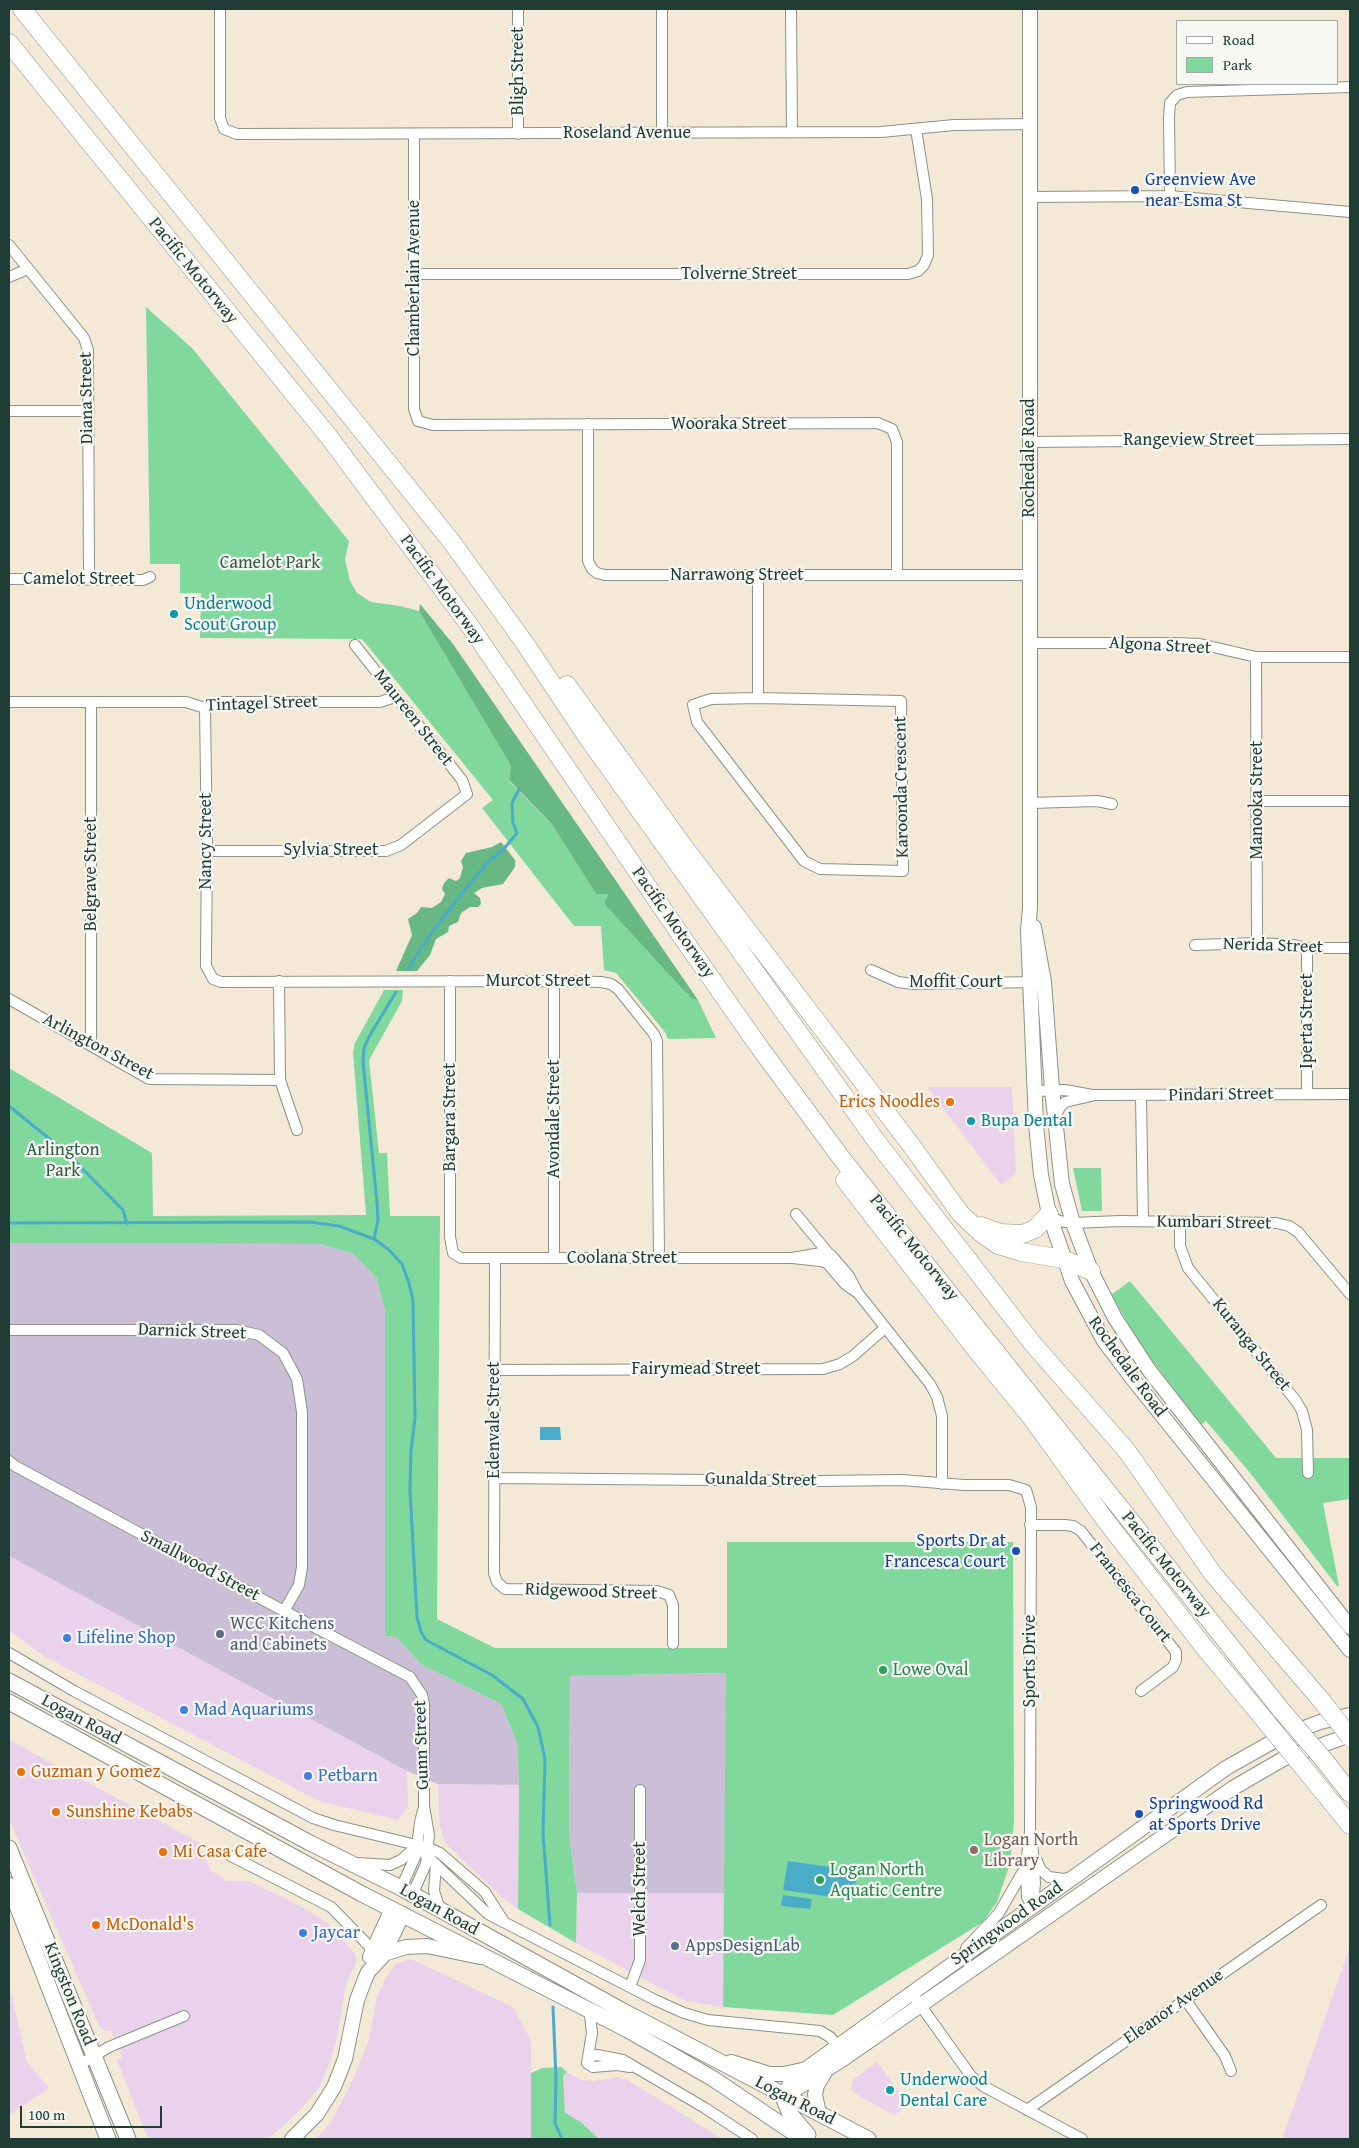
<!DOCTYPE html>
<html>
<head>
<meta charset="utf-8">
<style>
	body { margin:0 }
	#map { position:relative; width:1359px; height:2148px; overflow:hidden; background:#f4e9d7; font-family:"Gentium Book Plus",serif }
	canvas { display:block }
	.frame { position:absolute; inset:0; border:10px solid #1f3d34; pointer-events:none }
	.legend { position:absolute; left:1176px; top:20px; width:162px; height:65px; box-sizing:border-box; background:#f6f6f2; border:1px solid #a0aca6; margin:0; padding:6px 9px; list-style:none; font-size:15px; color:#1f3d34 }
	.legend li { display:flex; align-items:center; gap:10px; height:25px }
	.legend b { width:25px; border:1px solid #a0aca6 }
	.scale { position:absolute; left:20px; top:2106px; width:142px; height:22px; box-sizing:border-box; border:2px solid #1f3d34; border-top:0; padding-left:6px; font-size:15px; line-height:18px; white-space:nowrap; color:#1f3d34; -webkit-text-stroke:4px #f6f6f2; paint-order:stroke }
</style>
</head>
<body>
<div id="map">
<canvas width="1359" height="2148"></canvas>
<div class="frame"></div>
<ul class="legend">
<li><b style="height:6px;background:#fff"></b>Road</li>
<li><b style="height:14px;background:#80d89d"></b>Park</li>
</ul>
<div class="scale">100 m</div>
</div>
<script>
const ctx = document.querySelector('canvas').getContext('2d');
ctx.lineJoin = 'round';
function paint(path, color) { ctx.fillStyle = color; ctx.fill(path, 'evenodd'); }
const toPath = rows => new Path2D(rows.map(r => 'M' + r).join(''));
function strokePath(path, color, width, dash) { ctx.strokeStyle = color; ctx.lineWidth = width; ctx.lineCap = dash ? 'butt' : 'round'; ctx.setLineDash(dash || []); ctx.stroke(path); }
function label(font, color, halo, rows, align = 'center') {
  ctx.font = font + ' "Gentium Book Plus",serif'; ctx.lineWidth = 4.5; ctx.setLineDash([]); ctx.textBaseline = 'middle'; ctx.strokeStyle = halo; ctx.fillStyle = color; for (const [text, x, y, turn = 0] of rows) {
    ctx.save(); ctx.translate(x, y); ctx.rotate((+turn || 0) * Math.PI / 180); ctx.textAlign = isNaN(turn) ? turn : align; if (halo) ctx.strokeText(text, 0, 0); ctx.fillText(text, 0, 0); ctx.restore();
  }
}
const built = toPath([
	[927,1087,1012,1087,1016,1174,1001,1185],
	[9,1556,407,1771,408,1806,398,1820,319,1801,42,1655,9,1630],
	[9,1740,200,1843,210,1870,227,1881,249,1881,302,1907,328,1923,356,1955,356,1964,346,1984,336,2042,327,2070,318,2089,301,2109,273,2135,267,2139,148,2139,117,2060,122,2057,111,2031,105,2031,99,2026,9,1819],
	[438,1784,519,1785,518,1909,503,1898,445,1843,440,1826],
	[577,1893,725,1893,723,2007,685,2001,576,1943],
	[1350,1946,1350,2139,1282,2139,1323,2024],
	[411,1959,513,2007,531,2041,531,2139,316,2139,331,2122,351,2084,369,2040,377,1997,385,1979,395,1964],
	[9,1984,27,2062,49,2088,9,2115],
	[877,2062,909,2105,894,2115,854,2093,851,2089,853,2080],
	[567,2072,581,2080,594,2081,618,2077,628,2080,722,2139,599,2139,581,2122,564,2113,563,2076]
]);
const industrial = toPath([
	[9,1243,320,1244,352,1253,376,1277,385,1310,385,1636,396,1637,422,1665,501,1704,517,1743,519,1785,438,1784,407,1771,9,1556],
	[727,1673,725,1893,577,1893,569,1834,570,1676]
]);
const green = toPath([
	[146,307,192,348,349,541,345,559,350,581,357,593,371,602,400,606,419,611,511,766,509,781,551,823,596,894,608,894,607,898,604,901,606,906,684,991,692,999,698,1000,716,1038,668,1039,665,1032,616,973,604,970,601,926,574,926,482,808,493,800,362,639,200,638,201,593,180,593,180,564,150,564],
	[384,990,403,990,402,1001,369,1060,379,1153,387,1153,390,1216,440,1216,437,1619,495,1648,727,1648,727,1542,1013,1542,1014,1821,1010,1864,997,1902,983,1922,833,2015,723,2007,726,1673,570,1676,569,1834,577,1893,576,1943,518,1909,519,1785,517,1743,501,1704,422,1665,396,1637,385,1636,385,1310,376,1277,352,1253,320,1244,9,1243,9,1068,152,1153,153,1216,366,1215,353,1052,355,1043],
	[1073,1168,1101,1168,1102,1211,1082,1211],
	[1130,1281,1276,1458,1350,1458,1350,1499,1323,1503,1339,1586,1337,1586,1251,1474,1206,1421,1201,1425,1143,1348,1111,1295],
	[561,2067,567,2072,563,2076,565,2113,581,2122,599,2139,531,2139,531,2073,542,2068]
]);
const forest = toPath([
	[420,604,453,644,698,1000,692,999,684,991,606,906,604,901,607,898,608,894,596,894,551,823,509,780,511,766,419,611],
	[501,842,515,860,515,867,503,884,482,888,474,893,480,898,481,904,478,907,470,907,461,913,458,922,449,926,448,932,436,939,430,955,417,971,396,971,412,935,408,919,417,913,421,907,432,908,441,902,445,894,442,889,444,883,449,878,456,881,460,878,463,867,461,861,466,853,492,847]
]);
const water = toPath([
	[540,1427,560,1427,561,1440,540,1440],
	[788,1861,857,1871,853,1900,783,1890],
	[783,1895,812,1899,810,1909,781,1906]
]);
const stream = toPath([
	[408,969,432,932,467,887,489,861,502,851,517,833,513,823,512,803,519,789],
	[9,1106,67,1153,123,1210,127,1224],
	[9,1223,310,1222,339,1226,374,1239,388,1249,402,1264,409,1283,413,1301,415,1418,411,1451,410,1490,417,1617,421,1632,426,1640,492,1675,523,1699,538,1727,545,1759,543,1834,550,1925],
	[374,1239,378,1220,377,1203,363,1062,364,1048,370,1035,396,992],
	[553,2007,556,2079,555,2123,562,2139]
]);
const street = toPath([
	[220,9,220,118,224,129,237,134,881,132,954,125,1030,124],
	[518,9,518,134],
	[662,9,662,133],
	[791,9,792,132],
	[414,134,414,409,418,421,433,425,878,423,892,429,897,442,897,574],
	[1170,196,1169,117,1170,103,1177,95,1187,92,1350,87],
	[1030,197,1170,196,1350,212],
	[9,245,84,338,88,350,89,579],
	[415,274,908,274,918,271,924,265,928,255,927,199,916,129],
	[9,277,28,269],
	[9,411,87,411],
	[588,424,588,561,592,569,597,573,605,575,1029,575],
	[1029,442,1350,439],
	[758,575,758,698],
	[9,579,143,580,150,577],
	[1029,643,1176,643,1200,644,1256,657,1350,657],
	[1256,657,1257,943],
	[758,698,901,701,903,871,820,869,804,861,697,722,693,705,711,699,758,698],
	[9,702,186,702,205,708,221,702,380,702,395,697],
	[91,702,91,1045],
	[205,708,207,851,206,957,206,966,213,979,221,982,554,981,601,982,611,984,618,989,654,1034,657,1041,659,1257],
	[1257,801,1350,801],
	[1030,803,1097,801,1112,804],
	[207,851,386,851,401,845,467,794,462,780,355,645],
	[1195,945,1257,943,1294,945,1307,948,1350,948],
	[1307,948,1307,1094],
	[871,970,898,982,913,984,1036,982],
	[279,981,280,1080,297,1130],
	[450,981,450,1237,453,1253,461,1258,792,1258,821,1261,828,1264,845,1284,858,1293,849,1276,831,1255,821,1253,792,1258],
	[9,999,149,1079,280,1080],
	[1034,1091,1065,1090,1092,1095,1350,1094],
	[1141,1096,1143,1221],
	[1055,1117,1060,1107,1065,1102,1091,1096],
	[796,1214,829,1254,828,1256],
	[1049,1214,1059,1221,1073,1223,1120,1221,1276,1223,1289,1226,1298,1232,1350,1294],
	[1180,1223,1180,1246,1188,1268,1296,1401,1302,1411,1307,1430,1308,1473],
	[554,1257,554,981],
	[495,1258,494,1573,497,1582,505,1589,657,1591,669,1595,673,1605,673,1644],
	[858,1293,930,1384,937,1397,942,1416,942,1484],
	[9,1330,236,1330,259,1335,283,1353,297,1379,302,1412,302,1567,299,1585,284,1611],
	[494,1370,823,1369,840,1364,853,1356,885,1328],
	[9,1461,15,1466,284,1611,410,1677,422,1695,424,1704,424,1806,429,1835,426,1864,412,1895],
	[494,1478,819,1481,902,1480,964,1485,1009,1485,1026,1490,1031,1507,1030,1832,1026,1865,1027,1897,1033,1907],
	[1030,1525,1065,1525,1073,1526,1081,1531,1176,1652,1176,1660,1173,1667,1141,1691],
	[9,1653,74,1691,313,1818,334,1825,429,1848,440,1853,485,1892,504,1922],
	[1032,1840,1035,1883,1033,1907],
	[425,1854,488,1914,655,2000,684,2013,708,2020,820,2031,830,2037,841,2050],
	[231,1856,331,1907,372,1949],
	[1036,1859,1041,1870,1049,1877,1064,1879,1071,1877],
	[358,1863,390,1865,401,1860,417,1846],
	[436,1864,434,1891,440,1910],
	[401,1888,416,1855,420,1822,424,1807],
	[966,1948,999,1913,1025,1868],
	[630,1987,640,1960,640,1790],
	[911,1992,971,2076,983,2086,1082,2139],
	[1185,1999,1225,2056,1231,2071],
	[587,2008,590,2016,592,2033,587,2063,593,2067,617,2065,630,2067],
	[588,2057,597,2055,623,2060,705,2108,752,2139],
	[79,2065,109,2047,184,2016],
	[1027,2110,1321,1905]
]);
const secondary = toPath([
	[1030,9,1030,908,1028,930,1036,1124,1041,1175,1049,1214,1072,1281,1104,1341,1132,1378,1350,1650],
	[1034,927,1044,982,1052,1089,1062,1184,1073,1223,1091,1271,1115,1318,1149,1370,1350,1627],
	[372,1949,384,1954,406,1947,427,1946,480,1957],
	[370,1957,392,1909],
	[731,2062,769,2074,784,2074,802,2070],
	[785,2096,846,2057,1233,1788,1283,1759,1350,1735],
	[783,2097,792,2080,806,2069,1226,1768,1281,1737,1320,1722,1350,1715],
	[819,2113,815,2095,817,2085,825,2072],
	[292,2139,317,2114,334,2087,345,2059,357,2000,365,1979,368,1972,382,1957,403,1914]
]);
const primary = toPath([
	[9,1681,310,1843,401,1888,623,2011,868,2139],
	[9,1702,362,1894,628,2030,712,2078,803,2139],
	[9,1848,128,2139],
	[9,1885,108,2139],
	[783,2097,790,2114,808,2135]
]);
const highway = toPath([
	[22,9,451,541,524,642,590,741,877,1142,1033,1344,1127,1451,1213,1574,1321,1700],
	[9,43,329,437,470,626,682,937,760,1048,842,1159,1282,1711],
	[567,685,687,851,911,1145,960,1213,981,1233,998,1245,1021,1252,1063,1259,1091,1271],
	[845,1180,973,1346,1031,1417,1106,1521,1204,1647,1263,1718],
	[981,1226,1000,1233,1023,1234,1035,1229,1049,1214],
	[1324,1760,1350,1793],
	[1303,1767,1350,1825]
]);
const highwayBridge = toPath([
	[1321,1700,1350,1737],
	[1282,1711,1324,1760],
	[1263,1718,1303,1767]
]);
const markers = [
	[1135,190,5,"#1a4fb4"],
	[174,614,5,"#0f9aa8"],
	[950,1102,5,"#e8710a"],
	[971,1121,5,"#0f9aa8"],
	[1016,1551,5,"#1a4fb4"],
	[220,1634,5,"#5c6f8a"],
	[67,1638,5,"#3f7fe0"],
	[883,1670,5,"#2e9e5b"],
	[184,1710,5,"#3f7fe0"],
	[21,1772,5,"#e8710a"],
	[308,1776,5,"#3f7fe0"],
	[56,1812,5,"#e8710a"],
	[1139,1814,5,"#1a4fb4"],
	[974,1850,5,"#8d6e63"],
	[163,1852,5,"#e8710a"],
	[820,1880,5,"#2e9e5b"],
	[96,1925,5,"#e8710a"],
	[303,1933,5,"#3f7fe0"],
	[675,1946,5,"#5c6f8a"],
	[890,2090,5,"#0f9aa8"]
];
const streetNames = [
	["Bligh Street",518,71,-90],
	["Roseland Avenue",627,133],
	["Pacific Motorway",193,271,51],
	["Tolverne Street",739,274],
	["Chamberlain Avenue",414,278,-90],
	["Diana Street",87,398,-91],
	["Wooraka Street",729,424],
	["Rangeview Street",1189,440],
	["Rochedale Road",1029,458,-90],
	["Narrawong Street",737,575],
	["Camelot Street",79,579],
	["Pacific Motorway",442,590,54],
	["Algona Street",1160,646,3],
	["Tintagel Street",262,704,-2],
	["Maureen Street",413,718,52],
	["Karoonda Crescent",902,787,-91],
	["Manooka Street",1257,800,-90],
	["Nancy Street",206,841,-90],
	["Sylvia Street",331,850],
	["Belgrave Street",91,874,-90],
	["Pacific Motorway",673,923,55],
	["Nerida Street",1273,946,2],
	["Murcot Street",538,981],
	["Moffit Court",956,982],
	["Iperta Street",1307,1021,-90],
	["Arlington Street",98,1047,28],
	["Pindari Street",1221,1095,-1],
	["Bargara Street",450,1117,-90],
	["Avondale Street",554,1119,-90],
	["Kumbari Street",1214,1223,1],
	["Pacific Motorway",914,1248,51],
	["Coolana Street",622,1258],
	["Darnick Street",192,1332,2],
	["Kuranga Street",1251,1345,51],
	["Rochedale Road",1127,1367,54],
	["Fairymead Street",696,1369],
	["Edenvale Street",494,1420,-90],
	["Gunalda Street",761,1480,1],
	["Pacific Motorway",1166,1565,51],
	["Smallwood Street",200,1566,28],
	["Ridgewood Street",591,1592,2],
	["Francesca Court",1130,1593,52],
	["Sports Drive",1030,1661,-90],
	["Logan Road",81,1720,28],
	["Gunn Street",422,1745,-92],
	["Welch Street",640,1889,-90],
	["Logan Road",439,1910,29],
	["Springwood Road",1007,1924,-35],
	["Kingston Road",69,1994,68],
	["Eleanor Avenue",1174,2007,-35],
	["Logan Road",795,2101,27]
];
const transitNames = [
	["Greenview Ave",1145,180],
	["near Esma St",1145,201],
	["Sports Dr at",1006,1541,"right"],
	["Francesca Court",1006,1562,"right"],
	["Springwood Rd",1149,1804],
	["at Sports Drive",1149,1825]
];
const parkNames = [
	["Camelot Park",270,563],
	["Arlington",63,1150],
	["Park",63,1171]
];
const cultureNames = [
	["Underwood",184,604],
	["Scout Group",184,625],
	["Bupa Dental",981,1121],
	["Underwood",900,2080],
	["Dental Care",900,2101]
];
const foodNames = [
	["Erics Noodles",940,1102,"right"],
	["Guzman y Gomez",31,1772],
	["Sunshine Kebabs",66,1812],
	["Mi Casa Cafe",173,1852],
	["McDonald's",106,1925]
];
const serviceNames = [
	["WCC Kitchens",230,1624],
	["and Cabinets",230,1645],
	["AppsDesignLab",685,1946]
];
const shopNames = [
	["Lifeline Shop",77,1638],
	["Mad Aquariums",194,1710],
	["Petbarn",318,1776],
	["Jaycar",313,1933]
];
const leisureNames = [
	["Lowe Oval",893,1670],
	["Logan North",830,1870],
	["Aquatic Centre",830,1891]
];
const educationNames = [
	["Logan North",984,1840],
	["Library",984,1861]
];
paint(built, '#ead1ec');
paint(industrial, '#cabfd6');
paint(green, '#80d89d');
paint(forest, '#68b884');
paint(water, '#49acc8');
strokePath(stream, '#49acc8', 3);
strokePath(street, '#8a9386', 12);
strokePath(secondary, '#8a9386', 16);
strokePath(primary, '#8a9386', 17);
strokePath(highway, '#8a9386', 19);
strokePath(street, '#fff', 10);
strokePath(secondary, '#fff', 14);
strokePath(primary, '#fff', 15);
strokePath(highway, '#fff', 18);
strokePath(highwayBridge, '#8a9386', 19, []);
strokePath(highwayBridge, '#fff', 18);
for (const [x, y, r, color] of markers) { const dot = new Path2D(); dot.arc(x, y, r, 0, 2 * Math.PI); ctx.fillStyle = color; ctx.fill(dot); strokePath(dot, '#f6f6f2', 2); }
label('18px', '#1f3d34', '#f6f6f2', streetNames);
label('18px', '#164399', '#f6f6f2', transitNames, 'left');
label('18px', '#325c49', '#f6f6f2', parkNames);
label('18px', '#0d838f', '#f6f6f2', cultureNames, 'left');
label('18px', '#c56008', '#f6f6f2', foodNames, 'left');
label('18px', '#4e5e75', '#f6f6f2', serviceNames, 'left');
label('18px', '#366cbe', '#f6f6f2', shopNames, 'left');
label('18px', '#27864d', '#f6f6f2', leisureNames, 'left');
label('18px', '#785e54', '#f6f6f2', educationNames, 'left');
</script>
</body>
</html>
